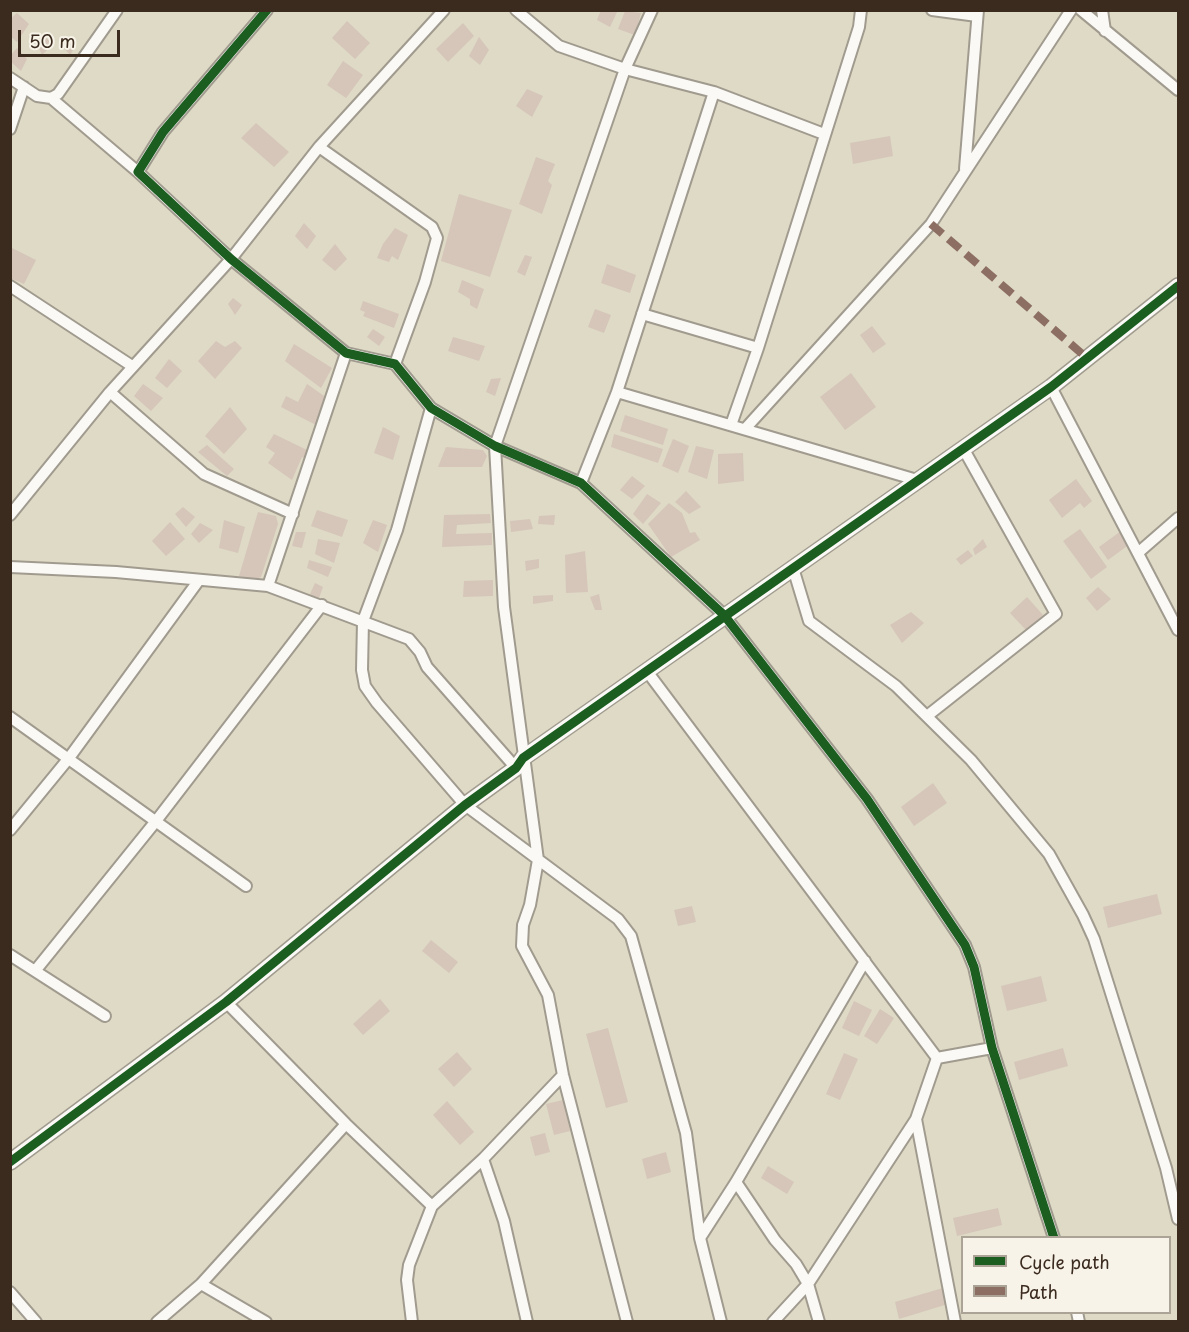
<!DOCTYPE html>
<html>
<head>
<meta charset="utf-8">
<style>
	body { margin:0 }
	#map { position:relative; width:1189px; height:1332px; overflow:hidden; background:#dedac6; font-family:"Playpen Sans",sans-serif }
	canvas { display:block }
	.frame { position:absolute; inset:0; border:12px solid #3b2a1e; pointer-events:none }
	.legend { position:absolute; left:961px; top:1236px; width:210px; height:78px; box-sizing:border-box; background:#f7f3e8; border:2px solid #aca397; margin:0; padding:8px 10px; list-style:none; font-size:18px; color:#3b2a1e }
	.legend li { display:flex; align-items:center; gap:12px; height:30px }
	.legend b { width:30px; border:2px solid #aca397 }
	.scale { position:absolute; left:18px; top:30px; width:102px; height:27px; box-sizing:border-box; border:3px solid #3b2a1e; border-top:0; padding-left:8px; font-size:18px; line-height:21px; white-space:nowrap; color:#3b2a1e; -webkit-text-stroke:4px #f7f3e8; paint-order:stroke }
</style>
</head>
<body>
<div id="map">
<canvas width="1189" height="1332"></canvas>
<div class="frame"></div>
<ul class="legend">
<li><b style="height:8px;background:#1b5e20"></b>Cycle path</li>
<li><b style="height:8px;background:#8d6e63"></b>Path</li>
</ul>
<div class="scale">50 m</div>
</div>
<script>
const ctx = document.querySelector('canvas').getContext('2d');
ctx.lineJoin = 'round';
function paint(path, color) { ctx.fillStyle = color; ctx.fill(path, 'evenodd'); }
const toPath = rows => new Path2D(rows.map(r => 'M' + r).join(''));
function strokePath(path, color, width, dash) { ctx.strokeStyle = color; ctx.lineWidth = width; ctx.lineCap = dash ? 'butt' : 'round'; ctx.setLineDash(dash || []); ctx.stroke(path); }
const building = toPath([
	[601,10,618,10,610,27,597,20],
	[625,11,641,13,635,35,618,29],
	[17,13,29,24,17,42,10,36,10,19],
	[347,21,370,43,355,59,332,38],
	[463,23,474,36,448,62,436,49],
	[44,36,53,44,42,55,37,44],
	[479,37,489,50,480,65,469,56],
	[65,38,75,47,70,55,61,45],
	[17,48,27,59,21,71,10,61,10,56],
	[343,61,363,75,346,98,327,85],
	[527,89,543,96,532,117,516,106],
	[256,123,289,152,274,167,241,138],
	[890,136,893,156,853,164,850,143],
	[536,157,555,164,548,181,552,185,542,214,519,204],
	[459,194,512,210,490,277,441,261],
	[304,223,316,236,307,249,295,236],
	[395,228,408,235,398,260,392,256,389,262,377,258,383,244],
	[335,244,347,259,335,271,322,260],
	[10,247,36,260,24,284,10,278],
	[525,255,532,257,525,276,517,272],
	[607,264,636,275,630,293,601,283],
	[462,280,484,289,477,309,470,305,470,299,458,292],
	[233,298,242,305,235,315,228,304],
	[363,301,399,314,394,328,363,316,365,312,360,310],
	[595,309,611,315,604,333,588,327],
	[872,326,886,344,873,353,860,335],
	[373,329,385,337,379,346,367,337],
	[453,337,485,346,479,361,448,351],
	[216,341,225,347,235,341,242,348,215,379,198,361],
	[294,344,332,368,321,388,285,361],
	[169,359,182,371,167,388,155,378],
	[851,373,876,407,845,430,820,397],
	[501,378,495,396,486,392,491,379],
	[143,384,163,398,151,411,134,396],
	[307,384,327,398,316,425,281,407,286,396,298,402],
	[230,407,247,429,224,454,205,436],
	[625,415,668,429,663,445,620,431],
	[383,427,400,436,393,460,374,453],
	[274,434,309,451,306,459,302,457,292,480,268,463,275,453,266,447],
	[614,434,663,449,658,463,611,447],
	[673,439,689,446,678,473,662,466],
	[207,445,234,469,227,476,198,452],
	[696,446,714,450,707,479,688,472],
	[446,447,483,450,487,456,482,467,438,467],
	[743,453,744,481,718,484,718,454],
	[632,476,645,486,632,499,620,490],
	[1076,479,1092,501,1084,508,1080,503,1062,518,1049,500],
	[686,491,701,507,689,514,675,502],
	[647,494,661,503,643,524,633,514],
	[669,503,682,513,690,533,695,532,700,540,671,557,648,524],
	[183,507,195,517,186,527,175,514],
	[317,510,348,520,342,537,311,526],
	[258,512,276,516,278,524,261,577,253,580,239,576],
	[490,514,491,523,457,525,456,534,492,533,492,545,442,547,444,515],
	[555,515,554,525,538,524,539,516],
	[530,519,533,529,511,532,510,521],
	[224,520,245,527,238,553,219,548],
	[373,520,387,525,378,552,363,543],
	[170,522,185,539,166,556,152,541],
	[200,523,213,530,199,543,191,534],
	[1080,529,1107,567,1091,579,1063,541],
	[1121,531,1130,544,1108,560,1099,547],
	[296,532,306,532,302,548,292,546],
	[318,539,340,543,334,563,315,554],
	[983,539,987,547,975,555,973,549],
	[968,550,973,556,961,565,956,559],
	[585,551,588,592,566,593,565,555],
	[539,559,539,568,526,571,525,561],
	[309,560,332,567,328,577,307,568],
	[493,580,493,596,463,597,464,581],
	[315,583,323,587,318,601,310,594],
	[1098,587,1111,599,1097,611,1086,598],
	[599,594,602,610,595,610,590,597],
	[553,595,553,601,533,604,533,596],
	[1027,597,1043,615,1026,630,1010,613],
	[911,612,924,623,902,643,890,625],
	[933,783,947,803,914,826,901,807],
	[1157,894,1162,914,1108,928,1103,907],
	[692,906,696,922,678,926,674,910],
	[431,940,458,962,449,973,422,951],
	[1041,976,1047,1001,1007,1011,1001,986],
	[380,999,390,1011,363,1035,353,1024],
	[854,1001,872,1010,859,1036,842,1028],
	[880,1009,894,1018,877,1044,864,1036],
	[608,1028,628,1102,606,1108,586,1034],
	[1063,1048,1068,1066,1019,1080,1014,1062],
	[457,1052,472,1069,454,1087,438,1069],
	[844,1053,858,1059,840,1100,826,1094],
	[563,1100,570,1131,554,1135,546,1104],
	[447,1101,474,1132,460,1145,433,1115],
	[545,1133,550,1152,535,1156,530,1137],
	[666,1152,671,1172,647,1179,642,1159],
	[768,1166,794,1182,787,1194,761,1178],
	[998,1208,1002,1225,957,1236,953,1218],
	[943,1288,948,1304,899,1319,895,1302]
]);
const street = toPath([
	[267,10,163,132,138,172,231,259,346,353,395,364,431,408,495,446,581,483,724,615,867,799,965,945,974,967,992,1048,1054,1238],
	[516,10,559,46,625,69,714,92,824,134],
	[932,10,977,16],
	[1081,10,1178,90],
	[1102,10,1105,31],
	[10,78,37,96,51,98,58,94,117,10],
	[51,98,138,172],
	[10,129,24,87],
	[319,147,432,227,437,238,425,282,395,364],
	[965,169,978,10],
	[10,286,132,366],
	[642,314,758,348],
	[1051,387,1178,630],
	[110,392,204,474,293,514],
	[617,392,917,480],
	[431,408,397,530,363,621,362,670,365,686,377,703,465,805,618,919,631,936,686,1133,700,1238,721,1322],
	[731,425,758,348,859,27,861,10],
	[745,429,931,224,1071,10],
	[581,483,617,392,714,92],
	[10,515,110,392,231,259,319,147,444,10],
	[1139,552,1178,518],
	[10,567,116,572,268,586,409,639,420,652,427,667,516,768],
	[793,568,809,621,896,686,971,760,1049,854,1083,915,1094,939,1166,1168,1178,1219],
	[268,586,346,353],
	[646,670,937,1058],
	[927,716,1056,614,963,448],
	[10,717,246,886],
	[10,830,69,758,199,580],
	[10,955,105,1016],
	[35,971,156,821,322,605],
	[226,1002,346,1124,432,1206],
	[937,1058,992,1048],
	[916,1119,955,1322],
	[483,1159,504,1221,527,1322],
	[736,1182,775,1240,796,1264,808,1284,819,1322],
	[700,1238,736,1182,865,961],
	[201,1284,266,1322],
	[10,1292,36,1322],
	[1077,1312,1079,1322],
	[157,1322,201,1284,346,1124],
	[412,1322,407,1280,409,1265,432,1206,483,1159,563,1075],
	[627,1322,563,1075,548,995,522,946,523,925,530,905,538,860,504,607,495,446,625,69,652,10],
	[773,1322,808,1284,916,1119,937,1058]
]);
const secondary = toPath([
	[10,1162,226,1002,465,805,516,768,523,758,1051,387,1178,286]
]);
const quiet = toPath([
	[931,224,1087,358]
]);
const cycleway = toPath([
	[267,10,163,132,138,172,231,259,346,353,395,364,431,408,495,446,581,483,724,615,867,799,965,945,974,967,992,1048,1054,1238],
	[10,1162,226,1002,465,805,516,768,523,758,1051,387,1178,286]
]);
paint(building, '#d6c6ba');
strokePath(street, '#a09b8e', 14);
strokePath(secondary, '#a09b8e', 18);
strokePath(street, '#faf9f6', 10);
strokePath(secondary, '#faf9f6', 15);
strokePath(quiet, '#8d6e63', 8, [15, 8]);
strokePath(cycleway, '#1b5e20', 9);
</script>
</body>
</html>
